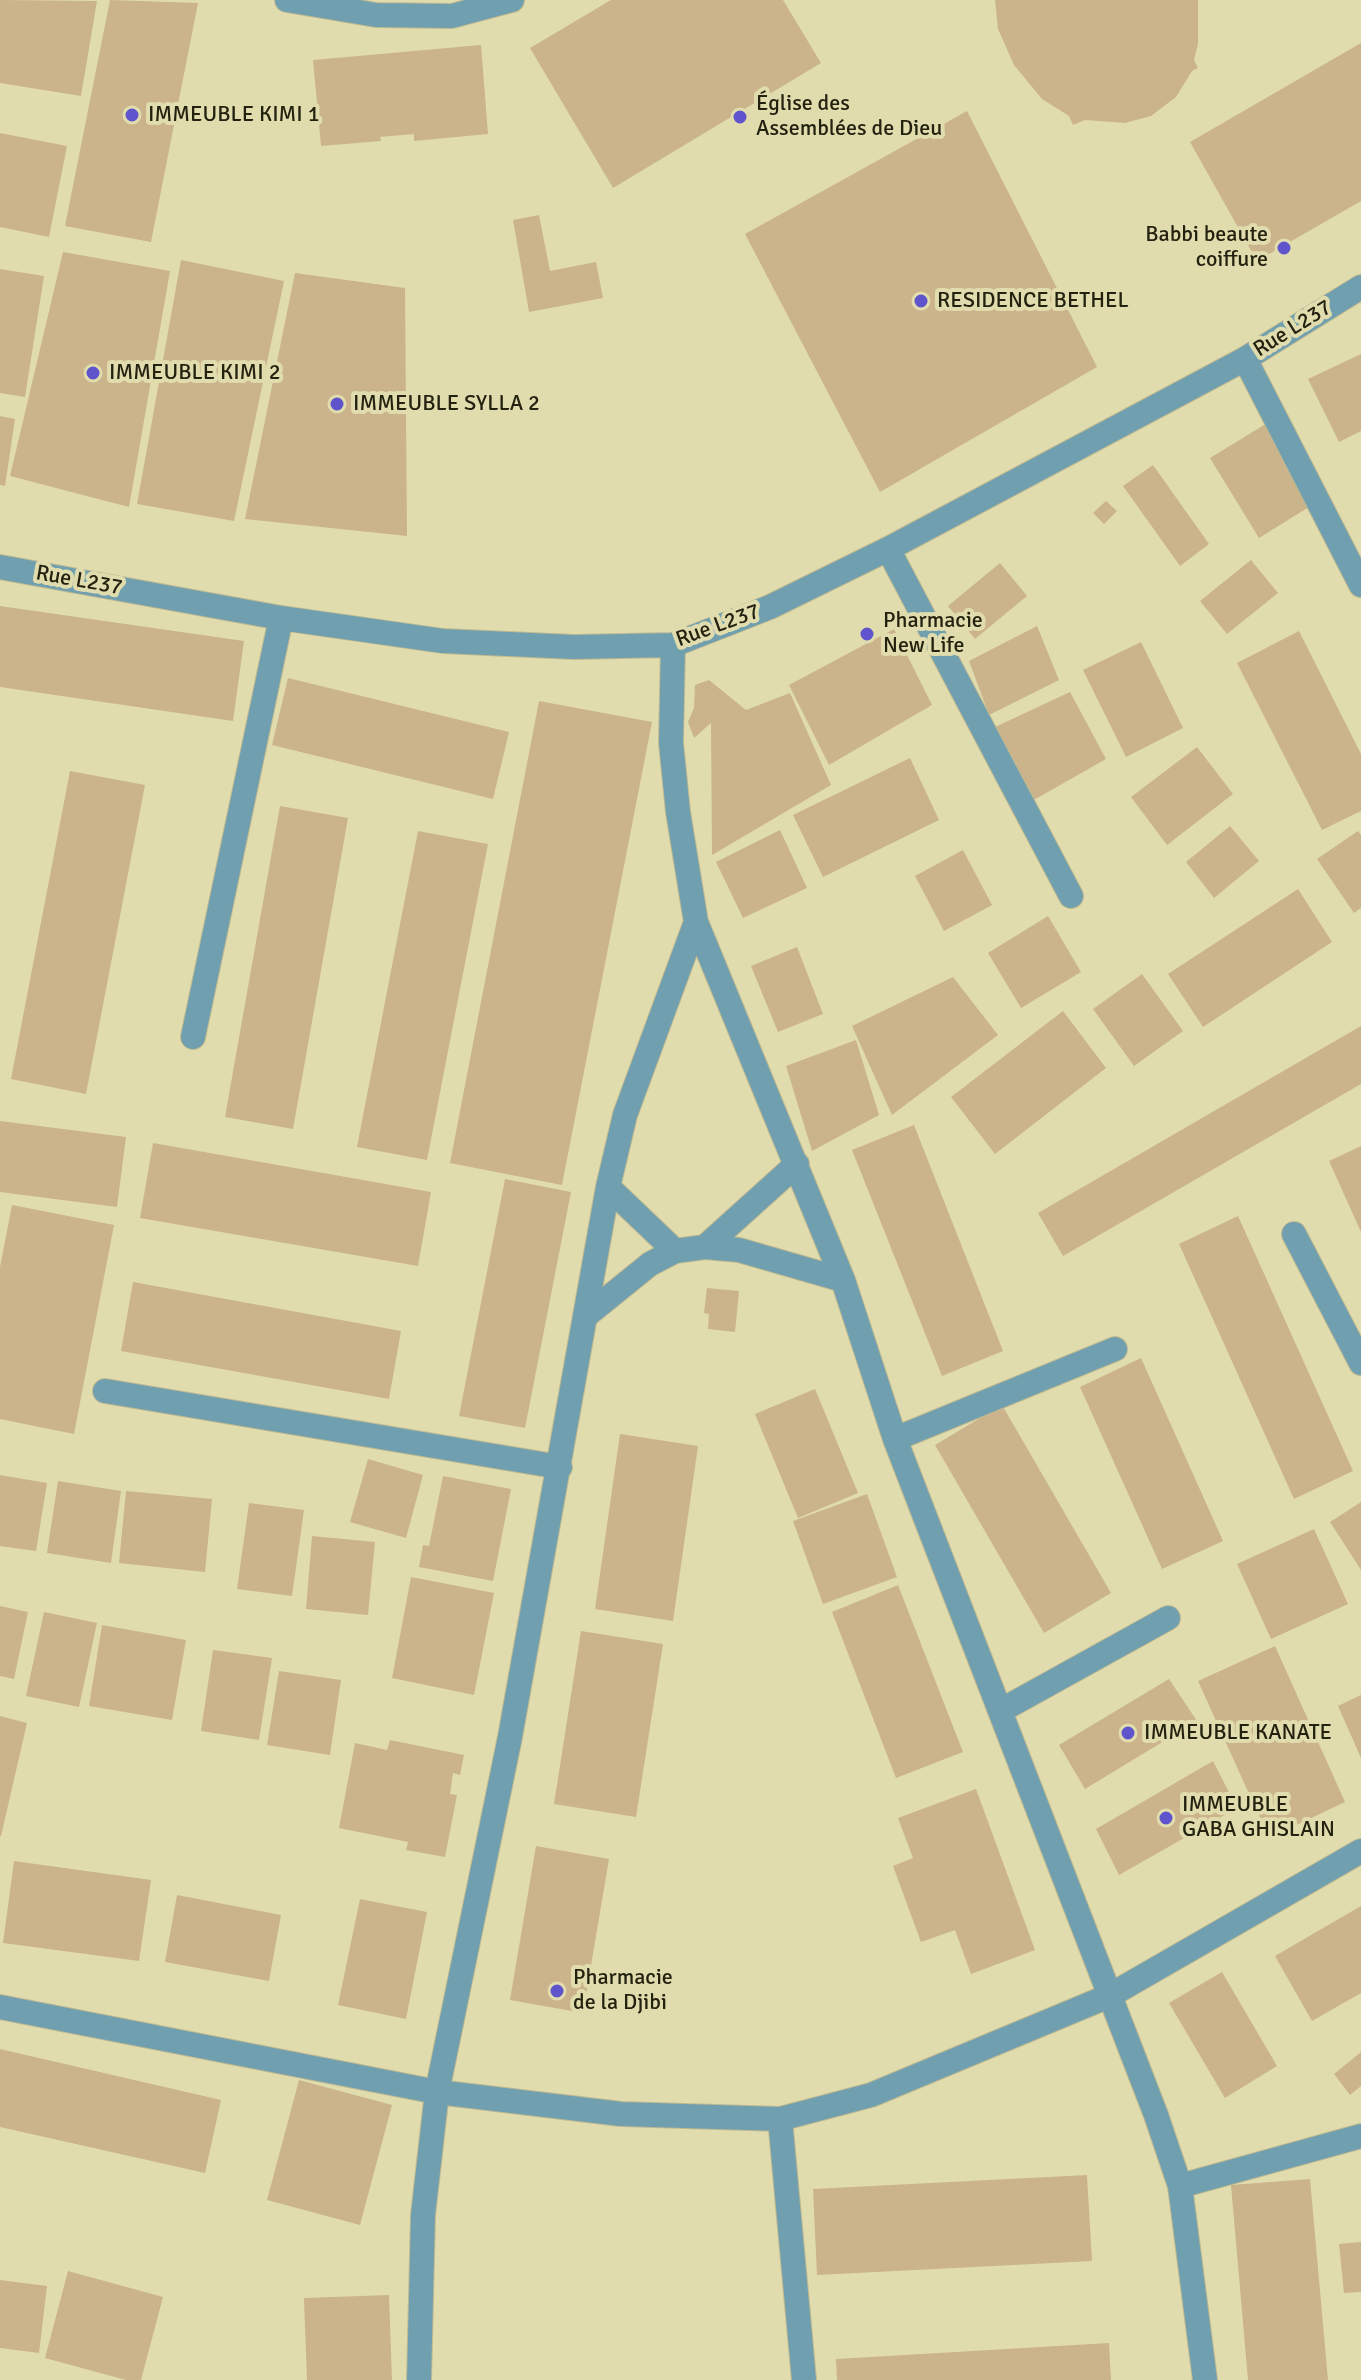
<!DOCTYPE html>
<html>
<head>
<meta charset="utf-8">
<style>
	body { margin:0 }
	canvas { display:block; background:#e1dcad }
</style>
</head>
<body>
<canvas width="1361" height="2380"></canvas>
<script>
const ctx = document.querySelector('canvas').getContext('2d');
ctx.lineJoin = 'round';
function paint(path, color) { ctx.fillStyle = color; ctx.fill(path, 'evenodd'); }
const toPath = rows => new Path2D(rows.map(r => 'M' + r).join(''));
function strokePath(path, color, width, dash) { ctx.strokeStyle = color; ctx.lineWidth = width; ctx.lineCap = dash ? 'butt' : 'round'; ctx.setLineDash(dash || []); ctx.stroke(path); }
function label(font, color, halo, rows, align = 'center') {
  ctx.font = font + ' Signika,sans-serif'; ctx.lineWidth = 8; ctx.setLineDash([]); ctx.textBaseline = 'middle'; ctx.strokeStyle = halo; ctx.fillStyle = color; for (const [text, x, y, turn = 0] of rows) {
    ctx.save(); ctx.translate(x, y); ctx.rotate((+turn || 0) * Math.PI / 180); ctx.textAlign = isNaN(turn) ? turn : align; if (halo) ctx.strokeText(text, 0, 0); ctx.fillText(text, 0, 0); ctx.restore();
  }
}
const building = toPath([
	[0,0,97,1,81,96,0,83],
	[110,0,198,3,151,242,65,226],
	[611,0,783,0,821,63,613,188,530,48],
	[995,0,1198,0,1198,44,1194,60,1198,68,1192,71,1176,97,1151,116,1125,123,1085,120,1073,125,1069,116,1042,99,1014,65,998,29],
	[1361,43,1361,201,1257,261,1190,142],
	[481,45,488,134,414,141,414,134,380,137,381,141,321,146,313,60],
	[967,111,1097,367,880,492,745,234],
	[0,133,67,146,49,237,0,227],
	[539,215,550,271,596,262,603,298,529,312,513,220],
	[63,252,170,271,129,507,10,476],
	[181,260,284,281,234,521,137,504],
	[0,269,44,276,25,397,0,393],
	[295,273,405,288,407,536,245,519],
	[1361,354,1361,431,1339,442,1308,379],
	[0,416,15,419,5,486,0,485],
	[1269,422,1317,502,1259,538,1210,458],
	[1153,465,1209,544,1180,566,1123,486],
	[1106,501,1117,511,1104,524,1093,513],
	[1251,560,1278,593,1227,634,1200,601],
	[1000,563,1027,596,975,639,948,606],
	[0,606,244,641,233,721,0,687],
	[1037,626,1059,680,989,715,969,661],
	[894,629,932,705,829,765,789,685],
	[1299,631,1361,754,1361,811,1322,830,1237,663],
	[1141,642,1183,728,1126,757,1083,670],
	[288,678,509,732,493,799,272,745],
	[709,680,746,710,790,693,831,785,712,855,711,723,694,738,688,722,694,708,695,685],
	[1070,692,1106,759,1032,801,995,727],
	[539,701,652,722,562,1185,450,1163],
	[1197,747,1233,794,1167,845,1131,797],
	[910,758,939,820,823,877,793,815],
	[70,771,145,785,86,1094,11,1079],
	[280,806,348,818,293,1129,225,1117],
	[1230,826,1259,861,1214,898,1186,862],
	[780,830,807,888,743,918,716,862],
	[418,831,488,844,427,1160,357,1147],
	[1358,831,1361,835,1361,908,1354,913,1317,859],
	[963,850,992,905,944,931,915,876],
	[1298,889,1332,942,1203,1027,1168,974],
	[1048,916,1081,972,1021,1008,988,953],
	[797,947,823,1014,778,1032,751,966],
	[1142,974,1183,1031,1134,1066,1093,1009],
	[953,977,998,1035,892,1115,852,1026],
	[1063,1011,1106,1068,995,1154,951,1097],
	[1361,1026,1361,1084,1063,1256,1038,1213],
	[856,1040,879,1115,812,1151,786,1066],
	[0,1121,126,1137,117,1207,0,1192],
	[914,1125,1003,1351,942,1376,852,1150],
	[153,1143,431,1192,418,1266,140,1218],
	[1361,1146,1361,1232,1329,1161],
	[505,1179,571,1192,525,1428,459,1416],
	[12,1205,114,1225,74,1434,0,1419,0,1267],
	[1238,1216,1353,1471,1294,1499,1179,1244],
	[133,1282,401,1331,389,1399,121,1351],
	[707,1288,739,1291,735,1332,708,1329,709,1314,704,1313],
	[1141,1358,1223,1541,1162,1569,1080,1387],
	[815,1389,858,1493,798,1518,755,1414],
	[1002,1405,1111,1593,1044,1633,935,1445],
	[620,1434,698,1446,673,1621,595,1609],
	[368,1459,423,1475,406,1538,350,1522],
	[0,1475,47,1483,36,1551,0,1546],
	[443,1476,511,1489,493,1581,419,1567,423,1545,429,1546],
	[58,1481,121,1491,111,1563,47,1553],
	[126,1491,212,1499,205,1572,119,1563],
	[867,1494,897,1577,823,1604,793,1521],
	[1361,1502,1361,1570,1330,1522],
	[249,1503,304,1510,292,1596,237,1589],
	[1314,1529,1348,1604,1271,1639,1237,1564],
	[312,1536,375,1542,368,1615,306,1609],
	[411,1577,494,1593,474,1695,392,1678],
	[898,1585,963,1752,896,1778,832,1612],
	[0,1606,28,1612,14,1679,0,1676],
	[44,1612,97,1623,79,1707,26,1696],
	[102,1625,186,1640,172,1720,89,1706],
	[581,1631,663,1644,636,1817,554,1804],
	[1275,1646,1345,1802,1269,1838,1198,1681],
	[213,1650,272,1658,259,1740,201,1731],
	[279,1671,341,1680,330,1755,267,1745],
	[1169,1679,1197,1721,1085,1789,1059,1745],
	[1361,1695,1361,1758,1338,1706],
	[0,1716,27,1723,1,1836,0,1836],
	[390,1740,464,1755,460,1775,453,1773,450,1794,457,1795,445,1857,406,1850,408,1842,339,1828,355,1743,387,1750],
	[1213,1761,1237,1808,1119,1875,1096,1829],
	[976,1789,1035,1950,971,1974,955,1930,921,1942,893,1866,913,1858,898,1818],
	[536,1846,609,1859,583,2013,510,2000],
	[14,1861,151,1880,139,1961,3,1943],
	[177,1895,281,1915,269,1981,165,1962],
	[360,1899,427,1912,406,2019,338,2005],
	[1361,1906,1361,1993,1312,2021,1275,1956],
	[1222,1972,1277,2066,1225,2098,1169,2003],
	[0,2049,221,2100,205,2173,0,2127],
	[1361,2052,1361,2086,1350,2095,1334,2074],
	[299,2080,392,2105,360,2225,267,2200],
	[1087,2175,1092,2261,817,2275,813,2189],
	[1310,2179,1328,2380,1248,2380,1231,2185],
	[1361,2242,1361,2292,1344,2293,1339,2244],
	[68,2271,163,2297,141,2380,126,2380,45,2358],
	[0,2280,47,2286,39,2353,0,2348],
	[389,2295,392,2380,307,2380,304,2298],
	[1109,2343,1111,2380,837,2380,836,2359]
]);
const minor = toPath([
	[287,0,376,15,452,16,512,0],
	[1245,359,1361,585],
	[888,549,1071,896],
	[0,567,281,618,443,641,574,647,673,645,770,607,888,549,1245,359,1361,287],
	[673,645,671,743,678,812,696,922,843,1280,895,1439,1156,2115,1180,2186,1205,2380],
	[193,1037,281,618],
	[608,1187,675,1251],
	[1294,1234,1361,1363],
	[705,1247,797,1164],
	[587,1315,650,1264,675,1251,705,1247,739,1250,843,1280],
	[105,1391,560,1467],
	[895,1439,1115,1349],
	[1000,1711,1168,1618],
	[0,2007,437,2092,621,2114,780,2119,871,2095,1109,1996,1361,1851],
	[780,2119,804,2380],
	[1180,2186,1361,2136],
	[419,2380,423,2215,437,2092,510,1737,608,1187,625,1115,696,922]
]);
const markers = [
	[132,115,8,"#6054cc"],
	[740,117,8,"#6054cc"],
	[1284,248,8,"#6054cc"],
	[921,301,8,"#6054cc"],
	[93,373,8,"#6054cc"],
	[337,404,8,"#6054cc"],
	[867,634,8,"#6054cc"],
	[1128,1733,8,"#6054cc"],
	[1166,1818,8,"#6054cc"],
	[557,1991,8,"#6054cc"]
];
const poiNames = [
	["Église des",756,104],
	["Assemblées de Dieu",756,129],
	["IMMEUBLE KIMI 1",148,115],
	["Babbi beaute",1268,235,"right"],
	["coiffure",1268,260,"right"],
	["RESIDENCE BETHEL",937,301],
	["IMMEUBLE KIMI 2",109,373],
	["IMMEUBLE SYLLA 2",353,404],
	["Pharmacie",883,621],
	["New Life",883,646],
	["IMMEUBLE KANATE",1144,1733],
	["IMMEUBLE",1182,1805],
	["GABA GHISLAIN",1182,1830],
	["Pharmacie",573,1978],
	["de la Djibi",573,2003]
];
const streetNames = [
	["Rue L237",1293,329,-32],
	["Rue L237",79,581,10],
	["Rue L237",718,626,-20]
];
paint(building, '#cbb48b');
strokePath(minor, '#bfba91', 26);
strokePath(minor, '#709fb0', 24);
for (const [x, y, r, color] of markers) { const dot = new Path2D(); dot.arc(x, y, r, 0, 2 * Math.PI); ctx.fillStyle = color; ctx.fill(dot); strokePath(dot, '#e1dcad', 3); }
label('22px', '#23210f', '#e1dcad', poiNames, 'left');
label('22px', '#23210f', '#e1dcad', streetNames);
</script>
</body>
</html>
